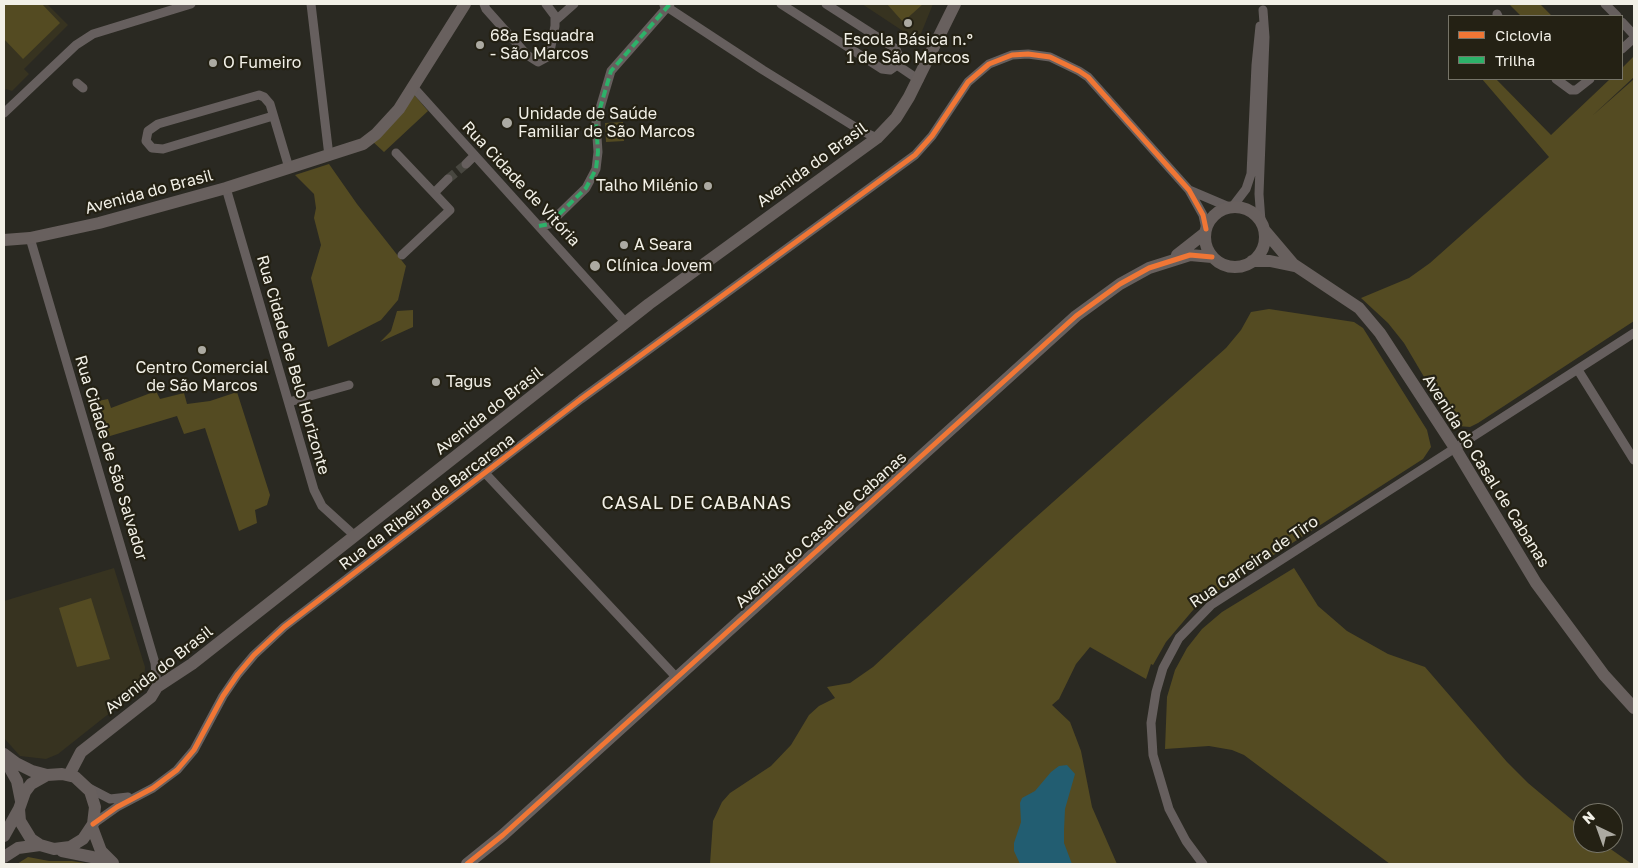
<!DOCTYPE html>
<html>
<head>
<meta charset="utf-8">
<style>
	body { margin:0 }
	#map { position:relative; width:1638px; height:868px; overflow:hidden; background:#2a2922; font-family:"Golos Text",sans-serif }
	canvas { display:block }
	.frame { position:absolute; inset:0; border:5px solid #f2f0e7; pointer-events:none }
	.legend { position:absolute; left:1448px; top:15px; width:175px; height:65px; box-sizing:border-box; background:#242114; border:1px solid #767468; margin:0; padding:6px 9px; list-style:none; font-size:15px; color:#f2f0e7 }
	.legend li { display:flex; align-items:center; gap:10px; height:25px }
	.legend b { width:25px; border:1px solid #767468 }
	.north { position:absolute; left:1573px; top:803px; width:50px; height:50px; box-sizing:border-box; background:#242114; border:1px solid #767468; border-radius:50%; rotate:318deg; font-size:14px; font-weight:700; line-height:20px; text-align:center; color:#f2f0e7 }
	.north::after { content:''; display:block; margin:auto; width:18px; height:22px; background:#acaaa2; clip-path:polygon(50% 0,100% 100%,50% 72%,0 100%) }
</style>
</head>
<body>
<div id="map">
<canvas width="1638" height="868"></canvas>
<div class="frame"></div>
<ul class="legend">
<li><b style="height:6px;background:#f07635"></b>Ciclovia</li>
<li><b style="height:6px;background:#2db169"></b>Trilha</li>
</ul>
<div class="north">N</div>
</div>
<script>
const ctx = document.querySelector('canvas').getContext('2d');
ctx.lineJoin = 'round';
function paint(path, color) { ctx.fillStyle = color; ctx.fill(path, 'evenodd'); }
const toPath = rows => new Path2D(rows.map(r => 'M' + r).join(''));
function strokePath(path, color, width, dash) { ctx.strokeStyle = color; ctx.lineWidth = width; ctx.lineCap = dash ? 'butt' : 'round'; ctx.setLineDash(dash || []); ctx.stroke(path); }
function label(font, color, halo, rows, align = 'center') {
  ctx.font = font + ' "Golos Text",sans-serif'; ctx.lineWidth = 4.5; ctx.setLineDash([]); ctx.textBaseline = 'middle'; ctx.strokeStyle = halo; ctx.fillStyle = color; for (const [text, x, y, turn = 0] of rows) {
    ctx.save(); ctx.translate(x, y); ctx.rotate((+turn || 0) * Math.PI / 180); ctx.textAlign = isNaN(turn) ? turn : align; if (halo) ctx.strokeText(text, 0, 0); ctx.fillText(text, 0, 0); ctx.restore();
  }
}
const built = toPath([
	[4,4,47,4,68,25,24,69,29,74,12,91,6,89,4,92],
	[862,4,933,4,918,41],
	[114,568,145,667,144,681,135,693,58,754,46,759,20,756,4,738,4,601]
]);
const green = toPath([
	[4,4,42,4,60,23,23,59,4,39],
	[887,4,923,4,903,22],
	[1509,4,1540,4,1552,16,1521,16],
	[1634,56,1634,77,1592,116,1634,79,1634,321,1478,423,1470,427,1458,426,1443,409,1404,343,1388,323,1361,298,1409,278,1430,263,1549,157,1482,79,1496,79,1551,135,1610,79,1622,79,1622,68],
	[411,91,428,111,384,152,372,141],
	[623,122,624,141,606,142,605,123],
	[329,164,357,204,406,266,398,300,381,320,328,347,311,278,321,245,314,218,316,208,314,194,295,175],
	[1269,309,1354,322,1363,328,1427,430,1431,447,1423,459,1199,603,1166,642,1153,665,1151,664,1146,679,1090,647,1076,664,1059,699,1052,705,1070,722,1081,751,1092,807,1117,864,710,864,713,821,722,802,730,793,771,766,791,745,809,715,819,706,835,698,827,687,850,683,873,667,1016,535,1226,348,1241,330,1251,312],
	[413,310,413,327,380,342,391,331,397,311],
	[156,391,160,399,184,393,187,404,210,401,237,392,270,495,267,505,255,510,257,523,239,531,205,428,184,434,177,416,100,439,88,403,108,399,111,408],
	[1294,568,1318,606,1347,631,1388,654,1425,667,1507,762,1528,783,1583,829,1583,843,1602,843,1632,864,1390,864,1244,755,1232,750,1209,746,1165,749,1167,697,1175,670,1187,648,1202,629,1222,612],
	[91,598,110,659,77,667,59,608],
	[28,857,49,861,72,861,91,864,17,864]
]);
const water = toPath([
	[1067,765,1075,774,1065,809,1064,830,1064,843,1072,864,1020,864,1014,851,1014,843,1021,822,1020,803,1022,798,1035,791,1051,772,1059,766]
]);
const streetTunnel = toPath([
	[448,179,466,164]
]);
const street = toPath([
	[311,4,329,156],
	[484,4,486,9,527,55,538,62,549,56,555,26,555,16,546,4],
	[781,4,882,69,890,70,897,65,899,57,896,49,826,4],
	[1605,4,1617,16],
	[664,5,763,70,860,130,877,138],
	[1497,14,1498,16],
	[556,20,574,4],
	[1622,22,1634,35],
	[1622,49,1634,38],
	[897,65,919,80],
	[1556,79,1571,90,1576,90,1590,79],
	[77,83,83,88],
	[414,88,626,323],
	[4,113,76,45,93,34,191,4],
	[273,116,163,149,152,148,146,141,148,131,158,124,259,95,264,97,270,104,289,168],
	[396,153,434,193],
	[466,164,474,156],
	[226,188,314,490,322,506,355,536],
	[1189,190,1229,207],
	[1233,206,1246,189,1251,174,1256,65,1260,26],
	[1261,221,1259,194,1265,37,1263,10],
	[539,226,549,224,586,188,596,169,598,152,596,122,611,71,670,4],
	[30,238,155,663,157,687],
	[402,255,450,210,434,193,448,179],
	[1578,370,1634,460],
	[289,402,349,385],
	[485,473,676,677],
	[89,788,110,799,128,797],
	[93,824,117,807,153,788,177,770,194,750,223,696,238,674,254,655,284,627,581,399,915,155,932,136,968,82,989,64,1012,55,1028,54,1050,57,1079,71,1088,77,1189,190,1203,215,1206,229],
	[1203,864,1186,841,1169,809,1153,755,1151,723,1156,692,1163,668,1179,638,1211,605,1634,333]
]);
const secondary = toPath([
	'1205 237a30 30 0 1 1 60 0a30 30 0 1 1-60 0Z',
	[1265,231,1293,264,1359,308,1380,333,1455,448,1536,583,1604,675,1634,708],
	[4,240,30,238,99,223,226,188,363,144,376,134,399,109,465,4],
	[1177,255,1205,233],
	[1252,261,1270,261,1294,266],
	[4,754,16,763,32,771,47,775,62,774,75,777,90,791,95,807,93,824,83,839,70,847,54,849,40,845,31,839,20,821,19,809,25,792,31,784,47,775],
	[4,758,17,781,21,801],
	[69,775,81,752,151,697,157,687,192,664,649,304,877,138,896,118,909,97,955,4],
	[92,827,101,851,113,863],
	[4,836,19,809],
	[62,851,92,857,112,864],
	[4,857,18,848,40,845],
	[467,864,503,835,1076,316,1120,284,1149,268,1190,255,1212,257]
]);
const quiet = toPath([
	[539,226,549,224,586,188,596,169,598,152,596,122,611,71,670,4]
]);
const cycleway = toPath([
	[93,824,117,807,153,788,177,770,194,750,223,696,238,674,254,655,284,627,581,399,915,155,932,136,968,82,989,64,1012,55,1028,54,1050,57,1079,71,1088,77,1189,190,1203,215,1206,229],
	[467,864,503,835,1076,316,1120,284,1149,268,1190,255,1212,257]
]);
const markers = [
	[908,23,5,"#acaaa2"],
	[480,45,5,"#acaaa2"],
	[213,63,5,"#acaaa2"],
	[507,123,6,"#acaaa2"],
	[708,186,5,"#acaaa2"],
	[624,245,5,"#acaaa2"],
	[595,266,6,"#acaaa2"],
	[202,350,5,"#acaaa2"],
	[436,382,5,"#acaaa2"]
];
const poiNames = [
	["68ª Esquadra",490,36],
	["- São Marcos",490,54],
	["Escola Básica n.º",908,40,"center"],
	["1 de São Marcos",908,58,"center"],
	["O Fumeiro",223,63],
	["Unidade de Saúde",518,114],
	["Familiar de São Marcos",518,132],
	["Talho Milénio",698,186,"right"],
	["A Seara",634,245],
	["Clínica Jovem",606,266],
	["Centro Comercial",202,368,"center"],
	["de São Marcos",202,386,"center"],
	["Tagus",446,382]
];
const streetNames = [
	["Avenida do Brasil",812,165,-36],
	["Rua Cidade de Vitória",521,184,47],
	["Avenida do Brasil",149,192,-15],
	["Rua Cidade de Belo Horizonte",293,365,74],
	["Avenida do Brasil",489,411,-38],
	["Rua Cidade de São Salvador",111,458,73],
	["Avenida do Casal de Cabanas",1486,471,58],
	["Rua da Ribeira de Barcarena",427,502,-37],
	["Avenida do Casal de Cabanas",821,530,-42],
	["Rua Carreira de Tiro",1254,562,-34],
	["Avenida do Brasil",159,670,-38]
];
const neighbourhoodNames = [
	["CASAL DE CABANAS",697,503]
];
paint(built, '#373320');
paint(green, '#544b22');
paint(water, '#225d71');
strokePath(streetTunnel, '#484740', 9, [9, 4.5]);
strokePath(street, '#665f5e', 9);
strokePath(secondary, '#68605e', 12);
strokePath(quiet, '#2db169', 4, [8, 4]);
strokePath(cycleway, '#f07635', 5);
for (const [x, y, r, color] of markers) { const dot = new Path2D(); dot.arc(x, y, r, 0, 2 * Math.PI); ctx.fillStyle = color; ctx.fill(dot); strokePath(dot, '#242114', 2); }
label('16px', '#f2f0e7', '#242114', poiNames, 'left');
label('16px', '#f2f0e7', '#242114', streetNames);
ctx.letterSpacing = '1px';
label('18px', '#f2f0e7', '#242114', neighbourhoodNames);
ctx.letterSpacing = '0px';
</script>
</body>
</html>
